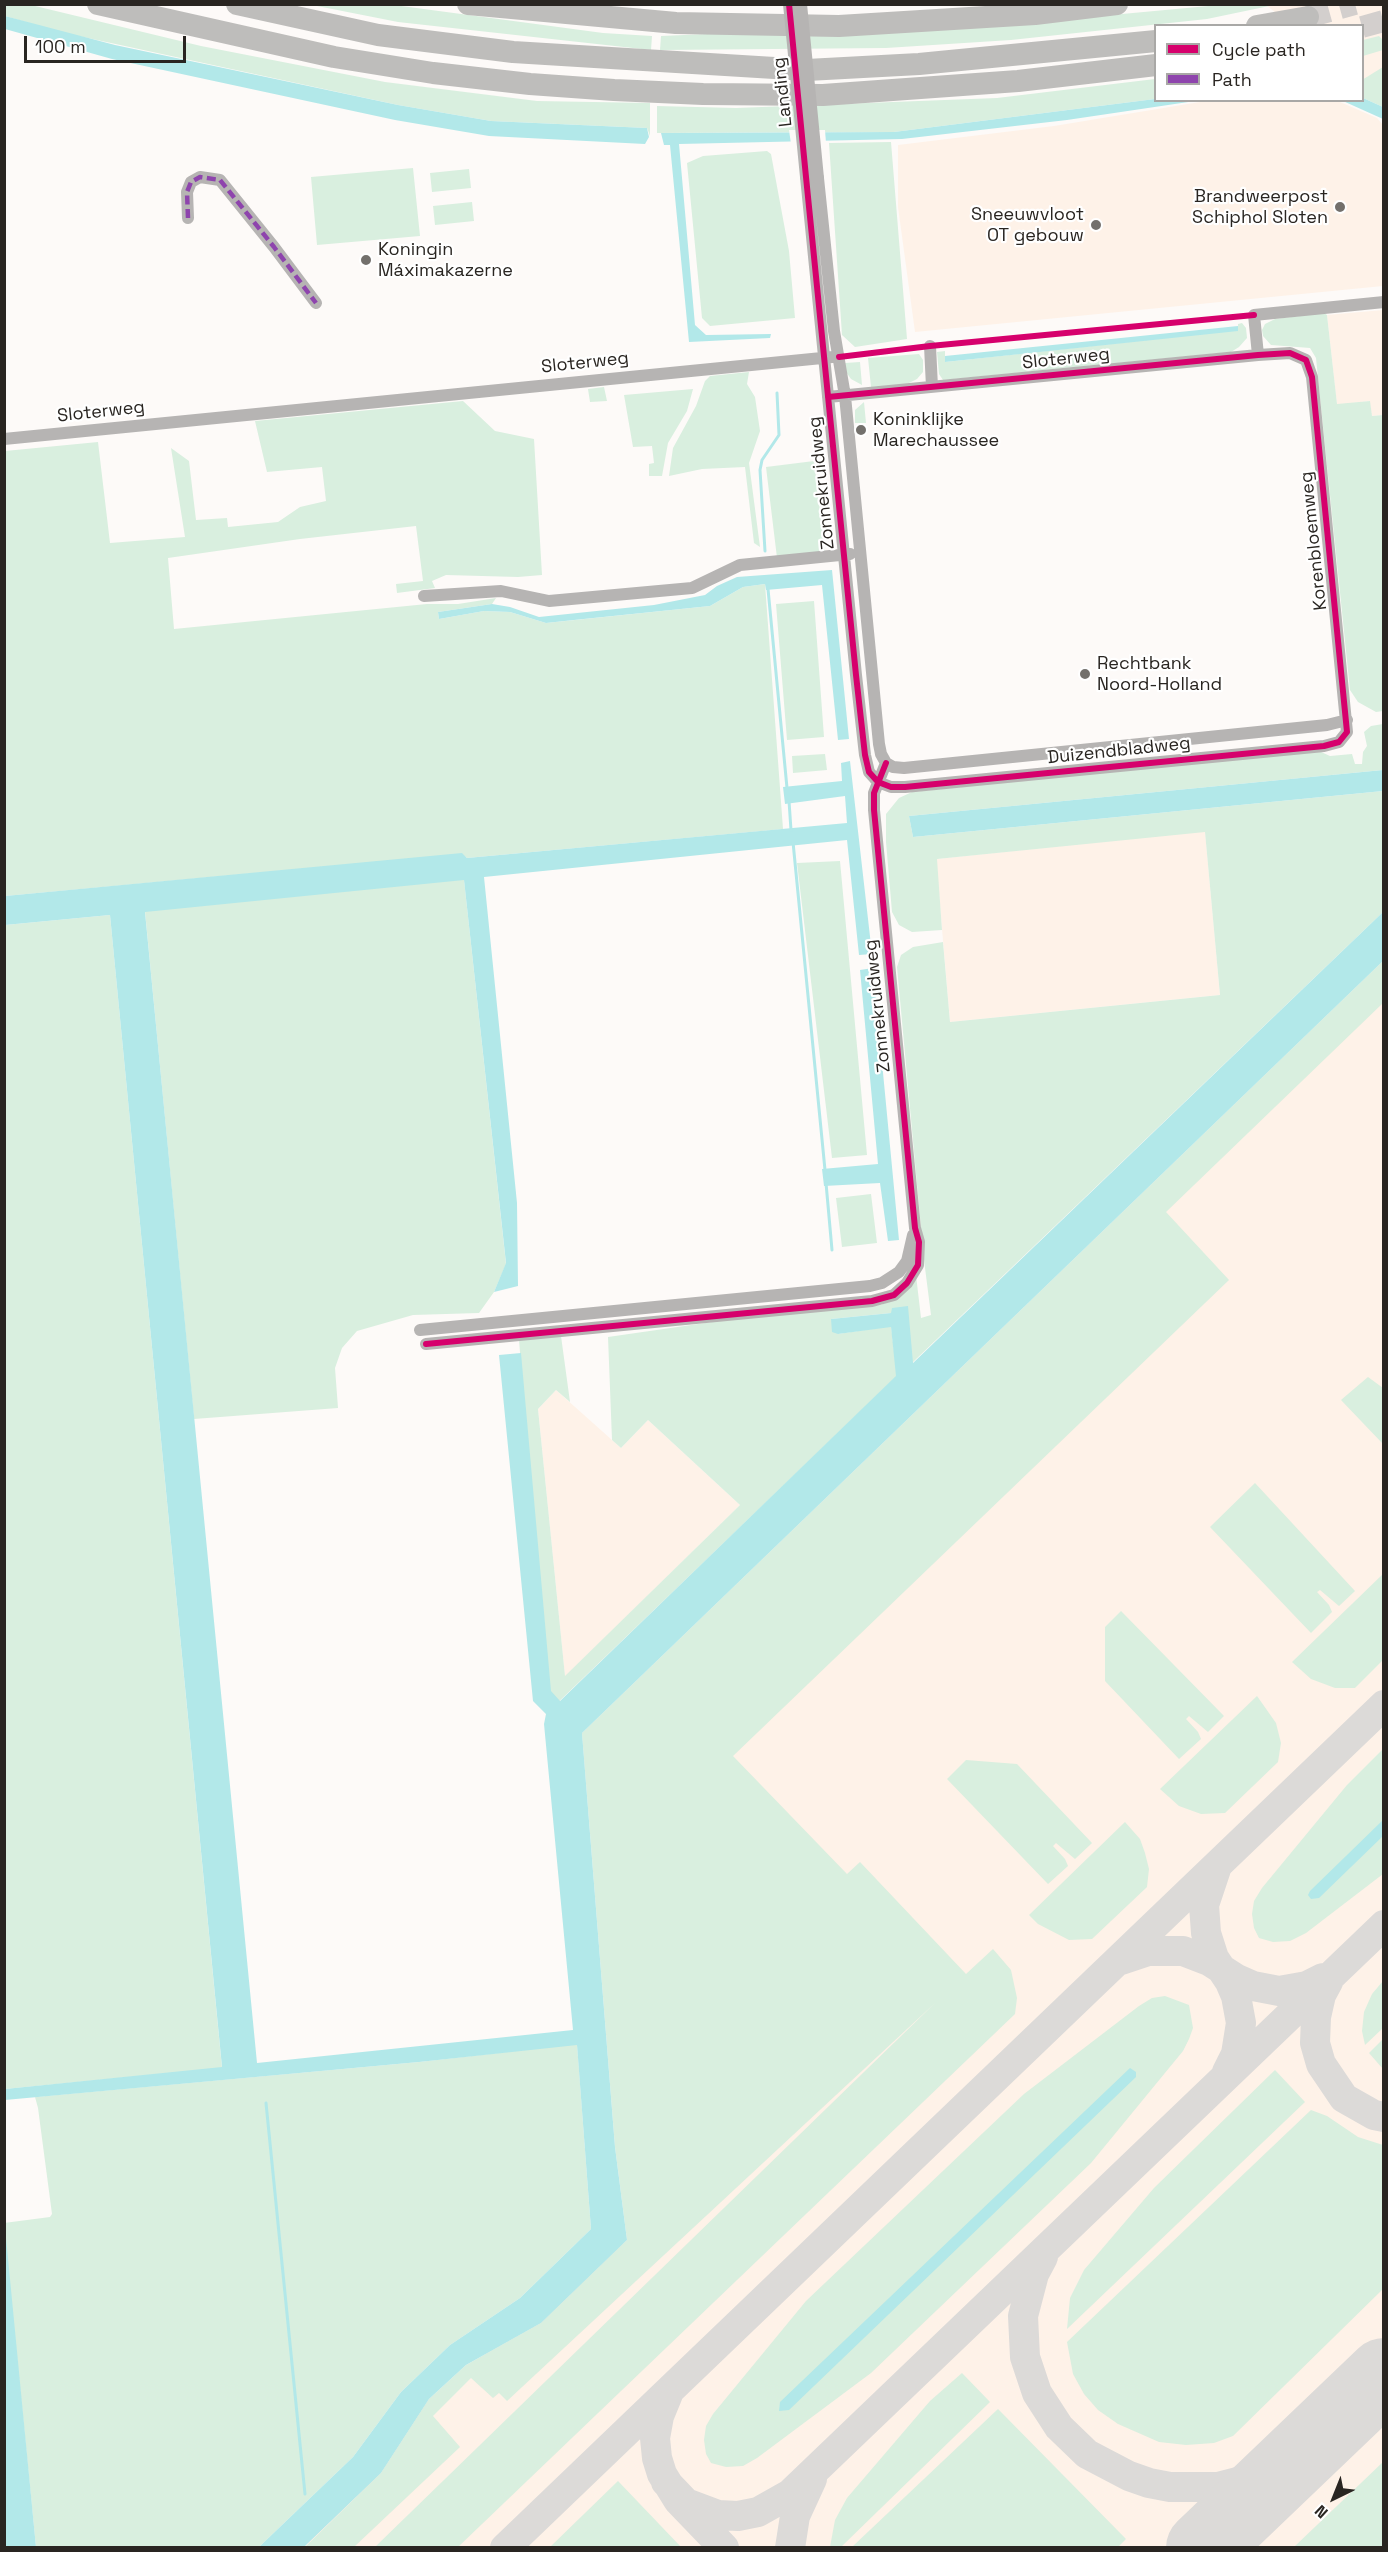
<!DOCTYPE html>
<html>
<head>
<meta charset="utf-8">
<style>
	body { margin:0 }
	#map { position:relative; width:1388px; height:2552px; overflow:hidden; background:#fdfaf8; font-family:"Space Grotesk",sans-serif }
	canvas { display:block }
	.frame { position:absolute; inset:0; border:6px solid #292521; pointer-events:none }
	.legend { position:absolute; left:1154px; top:24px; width:210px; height:78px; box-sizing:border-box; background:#fff; border:2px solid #a9a8a6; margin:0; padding:8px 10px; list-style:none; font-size:18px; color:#292521 }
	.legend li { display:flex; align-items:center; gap:12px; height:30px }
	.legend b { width:30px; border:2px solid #a9a8a6 }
	.north { position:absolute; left:1304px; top:2468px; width:60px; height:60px; -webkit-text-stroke:4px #fff; paint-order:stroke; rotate:223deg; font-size:16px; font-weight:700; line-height:24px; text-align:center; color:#292521 }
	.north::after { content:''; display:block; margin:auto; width:21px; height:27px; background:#292521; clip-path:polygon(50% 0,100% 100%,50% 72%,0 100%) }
	.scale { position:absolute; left:24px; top:36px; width:162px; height:27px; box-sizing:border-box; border:3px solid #292521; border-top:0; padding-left:8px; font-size:18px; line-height:21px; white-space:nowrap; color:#292521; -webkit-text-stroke:4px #fff; paint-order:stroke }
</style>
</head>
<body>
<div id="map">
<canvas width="1388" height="2552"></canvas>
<div class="frame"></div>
<ul class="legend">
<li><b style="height:8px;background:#d6006c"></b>Cycle path</li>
<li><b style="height:8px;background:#8e44ad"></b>Path</li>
</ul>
<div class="north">N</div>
<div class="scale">100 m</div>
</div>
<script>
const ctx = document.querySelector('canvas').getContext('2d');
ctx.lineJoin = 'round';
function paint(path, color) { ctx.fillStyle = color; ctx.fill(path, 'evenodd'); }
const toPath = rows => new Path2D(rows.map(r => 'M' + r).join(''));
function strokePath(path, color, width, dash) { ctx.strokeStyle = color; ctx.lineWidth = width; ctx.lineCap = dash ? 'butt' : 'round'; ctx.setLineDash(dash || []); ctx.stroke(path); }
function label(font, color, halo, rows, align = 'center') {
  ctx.font = font + ' "Space Grotesk",sans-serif'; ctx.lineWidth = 4.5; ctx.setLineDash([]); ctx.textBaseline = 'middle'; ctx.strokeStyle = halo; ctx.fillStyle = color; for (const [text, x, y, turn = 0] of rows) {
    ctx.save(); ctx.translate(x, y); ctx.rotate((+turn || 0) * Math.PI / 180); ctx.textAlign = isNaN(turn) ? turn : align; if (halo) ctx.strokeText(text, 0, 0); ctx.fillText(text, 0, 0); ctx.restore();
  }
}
const built = toPath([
	[1266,5,1383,5,1383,107,1363,88,1362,26,1291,25],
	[1206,101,1341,101,1340,102,1377,118,1383,125,1383,286,915,332,898,207,898,145,1054,126],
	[1383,310,1383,415,1372,416,1369,401,1337,405,1327,315],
	[1205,831,1220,995,950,1022,936,859],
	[1383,961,1383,2547,304,2548,429,2399,627,2240,582,1733],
	[556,1390,621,1448,648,1420,740,1505,565,1677,538,1409]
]);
const green = toPath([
	[4,5,31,5,201,46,385,82,537,101,650,103,650,136,647,128,491,121,398,105,60,32,5,16],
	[312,5,394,5,603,33,652,36,651,50,398,22],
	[1219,5,1274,5,1207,19,1011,40,886,48,660,50,661,36,1079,18],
	[1379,36,1383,40,1383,50,1363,56,1363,40],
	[1383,67,1383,107,1363,98,1362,80],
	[1155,79,1155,99,894,132,657,133,657,106,736,108,997,98],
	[891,142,907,339,855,347,842,335,829,143],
	[767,151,771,154,789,251,795,318,710,326,702,318,687,163,703,156],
	[413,168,420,236,317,245,311,177],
	[469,169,471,188,432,192,430,173],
	[472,202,474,221,435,225,433,206],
	[1324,313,1327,315,1337,404,1370,401,1372,416,1383,415,1383,711,1376,712,1358,702,1350,690,1316,358,1310,348,1271,345,1263,336,1262,330,1265,324,1275,319],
	[1242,323,1246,328,1247,338,1239,347,1231,352,943,380,939,374,937,352,945,351,945,362,1238,330,1238,324],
	[919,354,923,360,923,372,917,379,907,384,871,387,868,358],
	[860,362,862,385,851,379,846,372,845,363],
	[749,372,747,384,755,397,760,431,749,463,760,547,754,543,745,467,702,469,669,476,673,448,696,406,705,381,710,376],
	[604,387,607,401,590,402,588,389],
	[693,389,687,411,668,443,662,476,649,476,649,464,654,463,652,446,633,447,624,395],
	[463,401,495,431,534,439,542,575,518,577,446,575,432,581,435,588,397,593,396,584,423,581,416,526,300,539,168,558,174,629,427,604,458,604,496,598,492,604,438,612,439,619,484,611,510,612,546,623,710,606,743,587,765,584,783,829,467,858,462,854,5,896,5,451,98,442,110,543,185,537,171,448,189,461,196,520,227,518,228,527,278,522,300,507,326,501,322,467,267,472,255,421],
	[864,402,866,423,855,423,855,410],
	[814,461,826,561,778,566,766,467],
	[814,601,824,737,787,740,776,604],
	[1383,724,1383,770,909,816,913,837,1383,791,1383,912,912,1363,891,1313,831,1319,838,1334,891,1326,897,1376,549,1711,519,1340,561,1336,570,1402,556,1390,538,1409,565,1676,740,1505,648,1420,621,1448,612,1440,608,1337,726,1320,881,1305,893,1299,916,1275,921,1318,931,1315,924,1260,897,967,901,955,913,947,943,942,950,1022,1220,995,1205,832,937,859,942,930,912,932,899,925,892,912,886,842,886,814,899,798,912,792,1319,751,1330,756,1352,754,1355,764,1362,764,1363,752,1367,746,1364,732,1371,726],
	[825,754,827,770,793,773,792,756],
	[840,861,867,1155,832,1158,797,863],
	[449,880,464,880,506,1264,494,1292,479,1313,413,1315,357,1331,342,1348,335,1368,338,1408,194,1419,145,911],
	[110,915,222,2068,5,2089,5,925],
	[1383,961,1383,1003,1166,1212,1229,1280,733,1756,847,1874,860,1862,966,1974,993,1949,1011,1970,1017,1998,1015,2014,458,2547,375,2547,935,2003,507,2401,499,2393,493,2398,471,2378,433,2416,460,2447,354,2547,304,2548,381,2473,429,2399,466,2365,541,2323,627,2240,615,2147,582,1733],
	[871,1194,877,1243,842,1247,836,1198],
	[1368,1377,1383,1388,1383,1444,1341,1400],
	[1255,1483,1355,1591,1339,1606,1320,1590,1317,1592,1329,1605,1332,1612,1311,1633,1210,1527],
	[1383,1574,1383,1660,1355,1688,1335,1688,1311,1679,1292,1662],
	[1121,1611,1224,1716,1208,1732,1189,1716,1186,1719,1198,1732,1201,1739,1179,1759,1105,1681,1105,1627],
	[1257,1696,1276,1723,1281,1743,1278,1762,1225,1813,1201,1814,1179,1806,1160,1789],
	[1383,1749,1383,1874,1306,1933,1290,1941,1273,1942,1259,1938,1254,1928,1252,1914,1254,1901,1262,1888,1347,1785],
	[966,1760,1017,1764,1092,1843,1075,1859,1056,1843,1053,1846,1065,1859,1068,1866,1048,1884,947,1779],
	[1125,1822,1140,1839,1145,1853,1149,1869,1147,1887,1092,1939,1069,1940,1038,1924,1029,1915],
	[1383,1981,1383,2028,1365,2045,1362,2031,1364,2012,1372,1994],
	[1165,1996,1189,2005,1193,2028,1189,2039,1183,2051,1091,2163,871,2373,757,2458,743,2466,726,2467,711,2463,706,2454,704,2440,706,2426,713,2414,806,2301,1024,2094,1139,2006,1152,1998],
	[1383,2039,1383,2069,1369,2053],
	[577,2044,591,2229,520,2298,450,2345,401,2392,353,2457,259,2547,36,2547,5,2238,4,2223,50,2217,52,2214,38,2108,35,2097,419,2062],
	[1275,2070,1305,2102,1067,2329,1070,2298,1084,2270,1154,2188],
	[1311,2110,1327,2116,1358,2137,1383,2145,1383,2289,1233,2436,1214,2443,1186,2445,1159,2442,1118,2424,1098,2410,1084,2394,1073,2374,1067,2342],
	[962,2373,990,2402,841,2547,830,2547,835,2520,847,2498,930,2401],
	[998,2409,1126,2539,1117,2548,852,2547],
	[1383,2462,1383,2547,1294,2547],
	[618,2481,681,2547,549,2548]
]);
const water = toPath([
	[5,16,115,45,398,105,491,121,647,128,649,137,645,144,489,136,395,120,112,59,5,29],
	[1363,98,1383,107,1383,119,1343,101,1362,100],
	[1155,99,1195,101,1067,120,902,139,679,144,695,325,706,335,771,334,770,338,689,342,670,145,664,145,661,133,894,132],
	[1238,326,1238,331,945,362,945,356],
	[832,570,849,739,838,740,822,585,766,590,765,584,743,587,710,606,574,620,546,623,510,612,484,611,439,619,438,612,492,604,510,607,539,617,654,605,705,595,717,586,737,577],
	[850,761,872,954,859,955,847,840,484,877,517,1203,518,1286,494,1292,506,1263,464,880,145,912,257,2063,573,2030,544,1724,546,1714,533,1701,499,1355,521,1353,551,1691,560,1701,896,1376,891,1327,838,1334,832,1332,831,1319,891,1313,892,1308,908,1306,913,1363,1383,912,1383,961,582,1733,615,2147,627,2240,541,2323,466,2365,429,2399,381,2473,304,2547,259,2547,353,2457,401,2392,450,2345,520,2298,591,2229,577,2045,419,2062,5,2100,5,2089,222,2067,110,915,5,925,5,896,462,853,467,858,847,823,845,796,785,804,783,787,842,781,841,763],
	[1383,770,1383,791,913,837,909,816],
	[873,968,899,1240,888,1241,880,1183,824,1186,822,1169,878,1164,860,970],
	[1383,1820,1383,1836,1319,1898,1311,1899,1308,1895,1310,1891],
	[1130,2068,1136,2072,1136,2077,789,2410,779,2411,780,2402],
	[4,2238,6,2238,36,2547,5,2547]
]);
const pier = toPath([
	[789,130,825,130,826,143,791,144]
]);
const stream = toPath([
	[765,551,760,470,762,460,779,435,777,393],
	[768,589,787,788],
	[789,801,791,830],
	[793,842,825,1170],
	[826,1183,832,1250],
	[266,2103,305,2494]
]);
const taxiway = toPath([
	[1216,1869,1204,1905,1206,1933,1214,1958,1230,1982,1236,1996,1241,2023,1236,2054,1227,2072],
	[1121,1960,1148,1951,1183,1951,1209,1961,1237,1979,1253,1986,1279,1991,1307,1986,1323,1978],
	[1328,1982,1321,1995,1316,2017,1315,2043,1321,2064,1344,2098,1374,2115,1384,2117],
	[1043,2257,1034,2274,1023,2316,1025,2357,1037,2393,1059,2427,1087,2454,1129,2476,1149,2483,1170,2487,1218,2487,1245,2480,1268,2471,1288,2460,1315,2440],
	[668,2394,659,2416,655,2438,657,2458,662,2474,678,2500,724,2548],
	[666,2482,686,2503,718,2515,738,2516,758,2512,790,2494,1384,1925],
	[505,2548,1384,1705],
	[790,2548,795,2516,812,2479]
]);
const runway = toPath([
	[1203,2548,1384,2375]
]);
const highwayTunnel = toPath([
	[1308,17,1355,4],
	[1362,27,1384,21]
]);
const street = toPath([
	[806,177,856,675,865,755,869,772,878,782,891,787,905,787,1324,746,1339,742,1347,732,1312,377,1306,360,1290,353,1258,355,828,397],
	[818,178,834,331,845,396,879,744,881,754,886,763,893,767,904,768,1327,725,1347,720],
	[188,218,187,192,191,182,200,177,220,180,274,247,316,303],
	[930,346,932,387],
	[1258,355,1254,315,1384,302],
	[4,439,832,357],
	[424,596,501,591,549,601,692,588,740,565,850,554],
	[420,1330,870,1286,882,1283,899,1272,907,1261,913,1235],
	[426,1344,872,1301,894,1295,907,1283,918,1265,919,1242,915,1228,874,810,874,793,886,763]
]);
const highway = toPath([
	[98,4,334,57,433,73,530,84,614,90,703,94,823,95,1018,81,1156,65],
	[237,4,378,35,513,52,807,70,919,64,1156,41],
	[468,4,676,23,839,26,1035,14,1117,4],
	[1257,26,1308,17]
]);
const streetBridge = toPath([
	[789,4,806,177],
	[801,4,818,178]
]);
const quiet = toPath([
	[188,218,187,192,191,182,200,177,220,180,274,247,316,303]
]);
const cycleway = toPath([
	[789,4,806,177,856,675,865,755,869,772,878,782,891,787,905,787,1324,746,1339,742,1347,732,1312,377,1306,360,1290,353,1258,355,828,397],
	[839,357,930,346,1254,315],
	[426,1344,872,1301,894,1295,907,1283,918,1265,919,1242,915,1228,874,810,874,793,886,763]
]);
const markers = [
	[1340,207,6,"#73706c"],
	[1096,225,6,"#73706c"],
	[366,260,6,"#73706c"],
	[861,430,6,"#73706c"],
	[1085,674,6,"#73706c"]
];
const streetNames = [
	["Landing",783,92,-96],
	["Sloterweg",1066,359,-6],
	["Sloterweg",585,363,-6],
	["Sloterweg",101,412,-6],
	["Zonnekruidweg",822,483,-96],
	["Korenbloemweg",1314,541,-96],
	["Duizendbladweg",1119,751,-6],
	["Zonnekruidweg",878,1006,-96]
];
const poiNames = [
	["Brandweerpost",1328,197,"right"],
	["Schiphol Sloten",1328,218,"right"],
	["Sneeuwvloot",1084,215,"right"],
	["OT gebouw",1084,236,"right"],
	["Koningin",378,250],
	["Máximakazerne",378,271],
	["Koninklijke",873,420],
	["Marechaussee",873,441],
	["Rechtbank",1097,664],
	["Noord-Holland",1097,685]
];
paint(built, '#fef2e8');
paint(green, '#d9efdf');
paint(water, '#b2e8e9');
paint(pier, '#fdfaf8');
strokePath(stream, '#b2e8e9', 3);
strokePath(taxiway, '#dcdad8', 30);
strokePath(runway, '#dcdad8', 74);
strokePath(highwayTunnel, '#d3cfcd', 22, [22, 11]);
strokePath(street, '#b6b4b3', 12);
strokePath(highway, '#bebdbb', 22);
strokePath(streetBridge, '#b6b4b3', 12);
strokePath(quiet, '#8e44ad', 4.5, [9, 4.5]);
strokePath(cycleway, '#d6006c', 6);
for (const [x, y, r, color] of markers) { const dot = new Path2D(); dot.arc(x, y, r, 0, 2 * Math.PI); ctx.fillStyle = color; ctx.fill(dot); strokePath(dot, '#fff', 2); }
label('18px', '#292521', '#fff', streetNames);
label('18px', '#292521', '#fff', poiNames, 'left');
</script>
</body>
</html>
